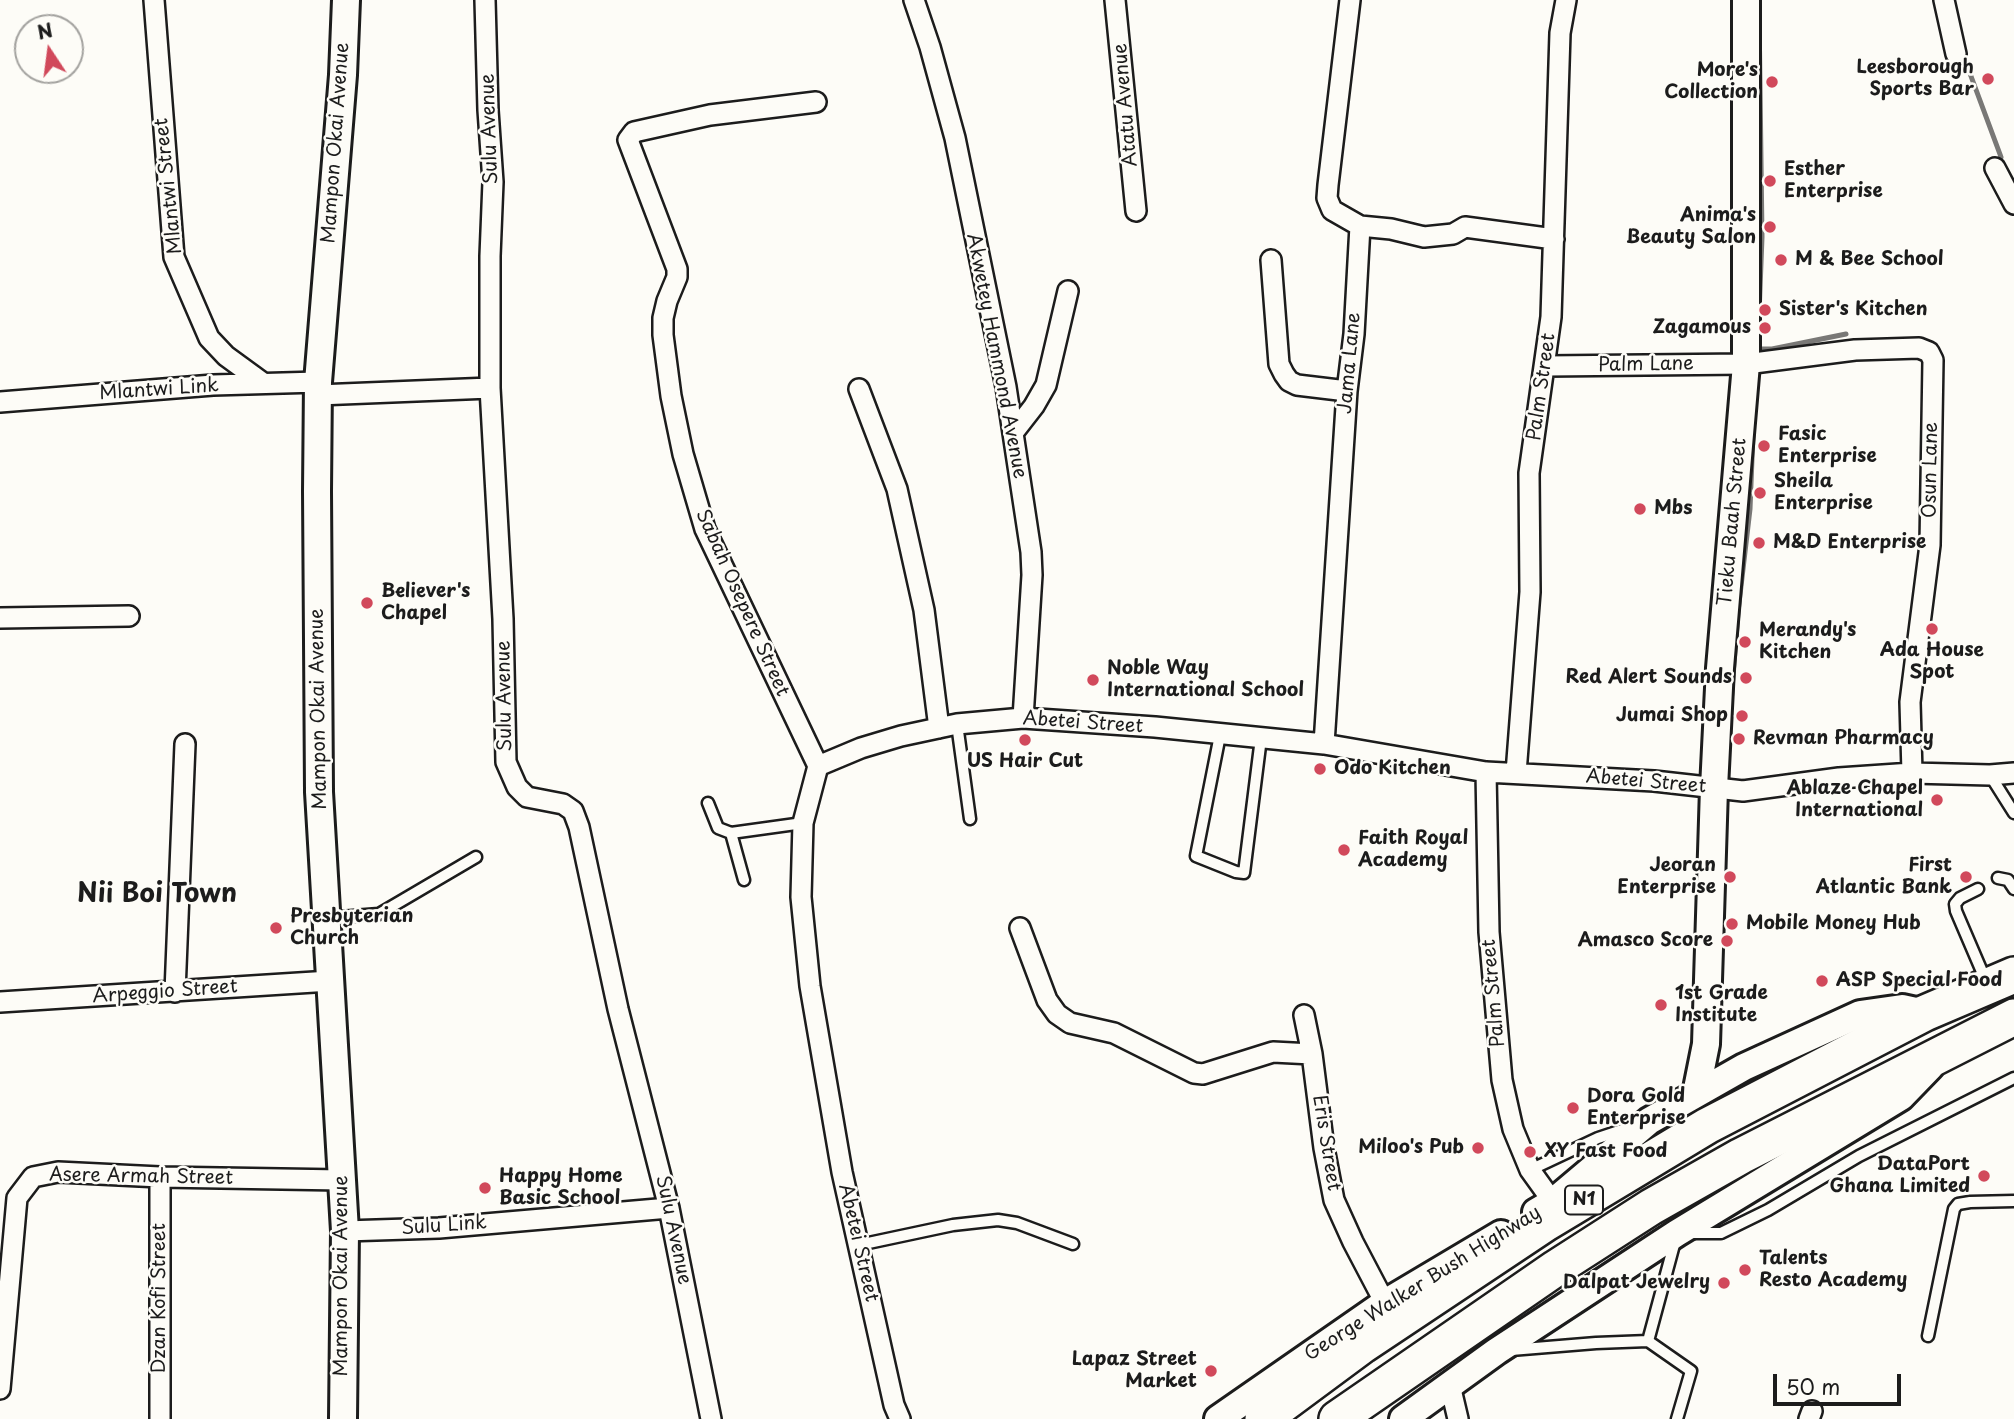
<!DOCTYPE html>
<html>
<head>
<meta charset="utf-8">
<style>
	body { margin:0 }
	#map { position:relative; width:2014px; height:1419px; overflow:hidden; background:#fdfcf7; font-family:"Playpen Sans",sans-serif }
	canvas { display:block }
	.north { position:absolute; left:14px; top:14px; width:70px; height:70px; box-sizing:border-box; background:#fdfcf7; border:2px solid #a3a29f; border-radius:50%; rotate:347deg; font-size:19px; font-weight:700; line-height:28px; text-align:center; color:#1c1c1c }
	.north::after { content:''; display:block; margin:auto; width:24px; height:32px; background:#d1495b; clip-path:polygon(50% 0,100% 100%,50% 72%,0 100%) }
	.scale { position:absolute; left:1773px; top:1374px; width:128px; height:32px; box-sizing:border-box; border:4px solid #1c1c1c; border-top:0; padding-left:9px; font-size:21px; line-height:24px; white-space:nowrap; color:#1c1c1c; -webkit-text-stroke:5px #fdfcf7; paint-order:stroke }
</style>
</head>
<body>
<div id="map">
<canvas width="2014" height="1419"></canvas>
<div class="north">N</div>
<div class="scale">50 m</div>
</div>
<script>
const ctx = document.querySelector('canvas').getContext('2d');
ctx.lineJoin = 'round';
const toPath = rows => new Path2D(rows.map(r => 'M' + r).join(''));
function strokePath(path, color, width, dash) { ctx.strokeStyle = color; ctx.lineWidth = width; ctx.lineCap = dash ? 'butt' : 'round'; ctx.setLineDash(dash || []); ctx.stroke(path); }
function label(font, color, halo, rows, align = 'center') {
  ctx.font = font + ' "Playpen Sans",sans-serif'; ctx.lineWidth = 5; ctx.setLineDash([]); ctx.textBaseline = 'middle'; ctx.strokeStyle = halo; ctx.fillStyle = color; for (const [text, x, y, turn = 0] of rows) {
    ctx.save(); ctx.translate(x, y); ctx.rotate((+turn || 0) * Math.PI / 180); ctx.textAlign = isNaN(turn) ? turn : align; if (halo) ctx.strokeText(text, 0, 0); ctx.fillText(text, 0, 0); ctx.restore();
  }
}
const stream = toPath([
	[1962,52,2001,157],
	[1759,315,1762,237,1759,10],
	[1758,349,1772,349,1846,334],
	[1730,716,1738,612,1750,509,1753,433]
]);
const lane = toPath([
	[957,724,970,819],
	[1220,735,1196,856,1236,872,1244,873,1261,738],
	[1990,775,2014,813],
	[708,803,718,828,731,833,803,823],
	[731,833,744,880],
	[1998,878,2008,880,2014,889],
	[1978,889,1960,898,1955,904,1956,911,1986,981],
	[327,918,379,914,476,857],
	[1530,1170,1598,1138,1625,1129],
	[1691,1233,1721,1233,1768,1210,1859,1156,2014,1078],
	[859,1245,953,1225,998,1220,1017,1223,1073,1244],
	[1928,1336,1954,1209,1958,1204,1970,1202,2014,1201],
	[1648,1341,1675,1241],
	[1511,1350,1596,1343,1648,1341,1691,1371,1677,1419]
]);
const street = toPath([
	[154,0,174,257,209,338,226,356,263,383],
	[485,0,488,110,493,182,490,256,490,388,503,619,506,762,517,787,527,797,563,804,573,811,579,827,618,1009,669,1208,711,1419],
	[914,0,930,47,955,138,1006,387,1031,552,1032,575,1023,718],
	[1115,0,1136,211],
	[1350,0,1328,185,1327,198,1332,210,1360,226,1391,229,1424,237,1453,234,1465,227,1554,239],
	[1944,0,1956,54],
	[816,102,710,115,634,132,628,140,677,269,677,277,667,301,663,318,663,335,671,396,683,454,705,529,818,766],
	[1995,168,2014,204],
	[1271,260,1279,364,1284,374,1289,381,1297,385,1347,391],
	[1546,366,1746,364,1855,350,1919,348,1929,352,1933,360,1930,545,1910,702,1912,773],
	[859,389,897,489,924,610,939,728],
	[318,395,490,388],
	[0,402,213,385,318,382],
	[1013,433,1034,406,1046,385,1068,291],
	[0,618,129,616],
	[1324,744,1347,391,1354,334,1360,226],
	[818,766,861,748,901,736,957,724,1023,718,1155,727,1324,744,1486,772,1654,781,1743,791,1839,778,1912,773,1990,775,2014,773],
	[818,766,803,823,801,897,810,986,842,1172,894,1405,900,1419],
	[1486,772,1489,932,1502,1080,1513,1129,1530,1170,1553,1202],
	[1516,773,1530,592,1529,473,1551,317,1560,33,1566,0],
	[1020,928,1047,1000,1057,1014,1070,1023,1114,1033,1194,1073,1203,1074,1273,1052,1312,1054],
	[175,992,185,744],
	[0,1002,330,981],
	[1304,1015,1312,1054,1324,1148,1334,1200,1353,1242,1385,1303],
	[160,1177,160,1419],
	[345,1231,439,1228,669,1208],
	[1450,1385,1458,1419],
	[0,1389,17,1198,33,1177,58,1172,160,1177,342,1180],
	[1809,1419,1812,1411]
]);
const secondary = toPath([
	[1696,1094,1706,1044,1714,788,1720,668,1746,364,1746,0],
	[1536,1212,1553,1202,1649,1121,1744,1067,1860,1014,1902,1008,1925,1013],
	[343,1419,345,1231,319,792,317,491,318,382,343,75,346,0],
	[1218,1419,1385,1303,1501,1234],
	[1403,1419,1497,1351,1677,1233,1901,1097,1930,1067]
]);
const highway = toPath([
	[1263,1419,1363,1345,1546,1223,1707,1126,1925,1013,2014,975],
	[1337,1419,1556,1268,1651,1207,1741,1156,2014,1017]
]);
const markers = [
	[1988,79,7,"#d1495b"],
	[1772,82,7,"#d1495b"],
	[1770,181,7,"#d1495b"],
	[1770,227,7,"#d1495b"],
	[1781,260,7,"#d1495b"],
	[1765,310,7,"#d1495b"],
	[1765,328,7,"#d1495b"],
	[1764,446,7,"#d1495b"],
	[1760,493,7,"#d1495b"],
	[1640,509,7,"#d1495b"],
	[1759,543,7,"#d1495b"],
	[367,603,7,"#d1495b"],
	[1932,629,7,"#d1495b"],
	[1745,642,7,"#d1495b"],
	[1746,678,7,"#d1495b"],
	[1093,680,7,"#d1495b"],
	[1742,716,7,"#d1495b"],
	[1739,739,7,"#d1495b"],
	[1025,740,7,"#d1495b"],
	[1320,769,7,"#d1495b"],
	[1937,800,7,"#d1495b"],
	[1344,850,7,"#d1495b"],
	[1730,877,7,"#d1495b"],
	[1966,877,7,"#d1495b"],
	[1732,924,7,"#d1495b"],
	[276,928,7,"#d1495b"],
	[1727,941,7,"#d1495b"],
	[1822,981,7,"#d1495b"],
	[1661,1005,7,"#d1495b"],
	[1573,1108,7,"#d1495b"],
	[1478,1148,7,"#d1495b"],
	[1530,1152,7,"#d1495b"],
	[1984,1176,7,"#d1495b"],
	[485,1188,7,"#d1495b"],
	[1745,1270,7,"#d1495b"],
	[1724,1283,7,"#d1495b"],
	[1211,1371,7,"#d1495b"]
];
const shields = [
	[1584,1200,38]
];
const shieldNames = [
	["N1",1584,1200]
];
const poiNames = [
	["Leesborough",1974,68,"right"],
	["Sports Bar",1974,90,"right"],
	["More's",1758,71,"right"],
	["Collection",1758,93,"right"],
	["Esther",1784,170],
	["Enterprise",1784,192],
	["Anima's",1756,216,"right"],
	["Beauty Salon",1756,238,"right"],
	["M & Bee School",1795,260],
	["Sister's Kitchen",1779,310],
	["Zagamous",1751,328,"right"],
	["Fasic",1778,435],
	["Enterprise",1778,457],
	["Sheila",1774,482],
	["Enterprise",1774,504],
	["Mbs",1654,509],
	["M&D Enterprise",1773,543],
	["Believer's",381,592],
	["Chapel",381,614],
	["Merandy's",1759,631],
	["Kitchen",1759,653],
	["Ada House",1932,651,"center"],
	["Spot",1932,673,"center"],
	["Noble Way",1107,669],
	["International School",1107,691],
	["Red Alert Sounds",1732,678,"right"],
	["Jumai Shop",1728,716,"right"],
	["Revman Pharmacy",1753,739],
	["US Hair Cut",1025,762,"center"],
	["Odo Kitchen",1334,769],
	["Ablaze Chapel",1923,789,"right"],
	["International",1923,811,"right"],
	["Faith Royal",1358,839],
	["Academy",1358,861],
	["Jeoran",1716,866,"right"],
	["Enterprise",1716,888,"right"],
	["First",1952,866,"right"],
	["Atlantic Bank",1952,888,"right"],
	["Presbyterian",290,917],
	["Church",290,939],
	["Mobile Money Hub",1746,924],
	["Amasco Score",1713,941,"right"],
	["ASP Special Food",1836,981],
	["1st Grade",1675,994],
	["Institute",1675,1016],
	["Dora Gold",1587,1097],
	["Enterprise",1587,1119],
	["Miloo's Pub",1464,1148,"right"],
	["XY Fast Food",1544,1152],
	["DataPort",1970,1165,"right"],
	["Ghana Limited",1970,1187,"right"],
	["Happy Home",499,1177],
	["Basic School",499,1199],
	["Talents",1759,1259],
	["Resto Academy",1759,1281],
	["Dalpat Jewelry",1710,1283,"right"],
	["Lapaz Street",1197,1360,"right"],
	["Market",1197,1382,"right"]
];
const streetNames = [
	["Atatu Avenue",1126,105,-95],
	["Sulu Avenue",490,129,-92],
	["Mampon Okai Avenue",336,143,-86],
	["Mlantwi Street",169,186,-96],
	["Akwetey Hammond Avenue",996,356,79],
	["Jama Lane",1350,363,-85],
	["Palm Lane",1646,365,-1],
	["Palm Street",1542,387,-82],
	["Mlantwi Link",159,390,-4],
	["Osun Lane",1931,470,-89],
	["Tieku Baah Street",1733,522,-85],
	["Sabah Osepere Street",742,603,66],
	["Sulu Avenue",505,696,-91],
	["Mampon Okai Avenue",319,709,-91],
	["Abetei Street",1083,723,4],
	["Abetei Street",1646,782,5],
	["Arpeggio Street",165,992,-4],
	["Palm Street",1494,993,-95],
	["Eris Street",1326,1143,81],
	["Asere Armah Street",141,1177,1],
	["Sulu Link",444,1226,-4],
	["Sulu Avenue",673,1230,78],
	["Abetei Street",858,1243,77],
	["Mampon Okai Avenue",342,1276,-90],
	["George Walker Bush Highway",1423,1284,-32],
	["Dzan Kofi Street",160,1298,-90]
];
const districtNames = [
	["Nii Boi Town",157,895]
];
strokePath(stream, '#797876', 5);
strokePath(lane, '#1c1c1c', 15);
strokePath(street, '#1c1c1c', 24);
strokePath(secondary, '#1c1c1c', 32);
strokePath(highway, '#1c1c1c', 40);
strokePath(lane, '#fdfcf7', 10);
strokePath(street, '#fdfcf7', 19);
strokePath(secondary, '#fdfcf7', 26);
strokePath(highway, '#fdfcf7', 35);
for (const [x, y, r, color] of markers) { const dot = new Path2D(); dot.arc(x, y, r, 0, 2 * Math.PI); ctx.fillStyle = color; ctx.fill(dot); strokePath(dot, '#fdfcf7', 2.5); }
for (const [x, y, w] of shields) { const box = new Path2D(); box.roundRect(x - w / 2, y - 14.5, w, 29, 5); ctx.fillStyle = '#fdfcf7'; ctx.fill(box); strokePath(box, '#1c1c1c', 2); }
label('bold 18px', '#1c1c1c', null, shieldNames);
label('bold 19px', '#1c1c1c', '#fdfcf7', poiNames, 'left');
label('19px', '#1c1c1c', '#fdfcf7', streetNames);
label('bold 26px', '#1c1c1c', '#fdfcf7', districtNames);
</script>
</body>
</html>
